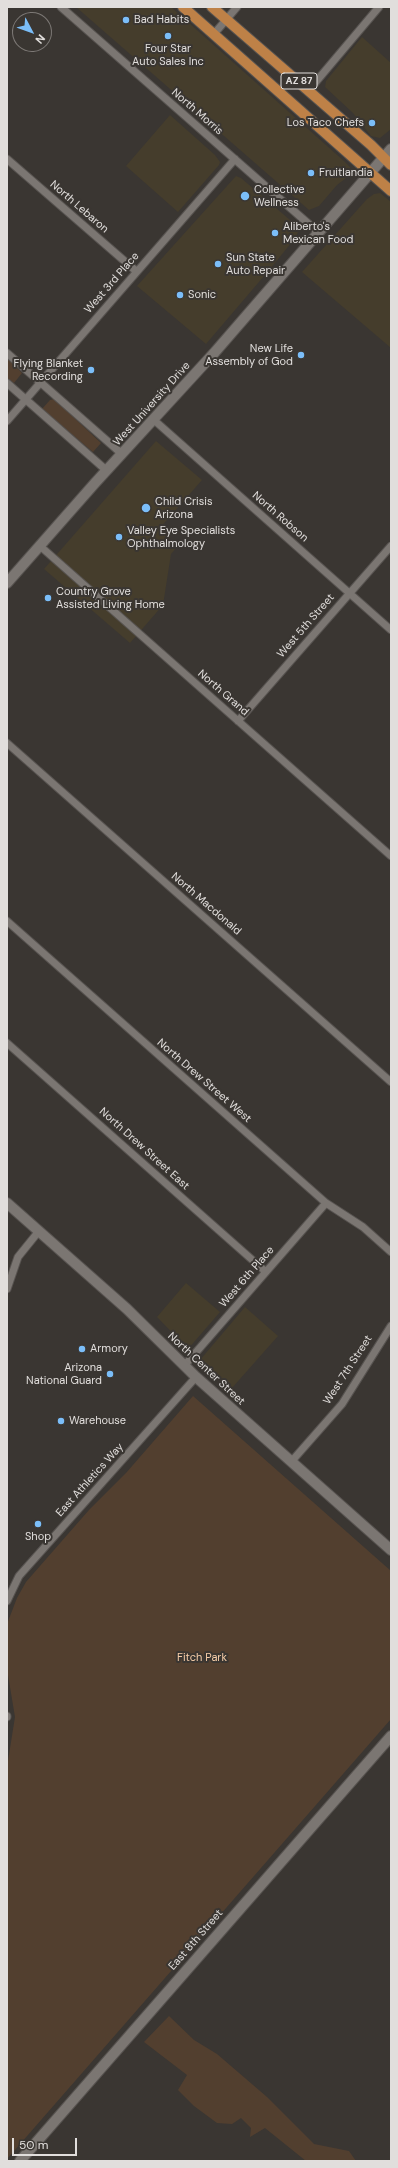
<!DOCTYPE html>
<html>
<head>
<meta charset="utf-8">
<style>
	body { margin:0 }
	#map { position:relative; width:398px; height:2168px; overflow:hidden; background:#3a3632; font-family:"DM Sans",sans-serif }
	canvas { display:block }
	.frame { position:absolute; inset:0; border:8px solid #e1dedc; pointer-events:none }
	.north { position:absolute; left:12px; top:12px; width:40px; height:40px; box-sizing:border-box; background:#3a3632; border:1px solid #7d7976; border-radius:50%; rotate:131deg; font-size:11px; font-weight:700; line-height:16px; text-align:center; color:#e1dedc }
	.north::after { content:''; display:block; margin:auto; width:14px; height:18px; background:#7bbef9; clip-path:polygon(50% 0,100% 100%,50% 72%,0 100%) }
	.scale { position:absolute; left:12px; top:2138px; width:65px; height:18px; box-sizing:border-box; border:2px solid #e1dedc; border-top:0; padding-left:5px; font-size:12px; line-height:14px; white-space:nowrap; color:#e1dedc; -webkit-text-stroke:3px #3a3632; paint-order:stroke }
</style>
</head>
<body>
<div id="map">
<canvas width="398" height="2168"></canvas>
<div class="frame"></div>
<div class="north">N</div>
<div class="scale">50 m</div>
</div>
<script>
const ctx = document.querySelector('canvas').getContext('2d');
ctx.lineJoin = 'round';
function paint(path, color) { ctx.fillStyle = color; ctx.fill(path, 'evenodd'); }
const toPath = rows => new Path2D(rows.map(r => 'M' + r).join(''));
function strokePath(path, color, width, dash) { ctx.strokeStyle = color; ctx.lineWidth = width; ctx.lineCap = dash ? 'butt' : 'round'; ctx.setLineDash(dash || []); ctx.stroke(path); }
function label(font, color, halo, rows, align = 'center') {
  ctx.font = font + ' "DM Sans",sans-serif'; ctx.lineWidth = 4; ctx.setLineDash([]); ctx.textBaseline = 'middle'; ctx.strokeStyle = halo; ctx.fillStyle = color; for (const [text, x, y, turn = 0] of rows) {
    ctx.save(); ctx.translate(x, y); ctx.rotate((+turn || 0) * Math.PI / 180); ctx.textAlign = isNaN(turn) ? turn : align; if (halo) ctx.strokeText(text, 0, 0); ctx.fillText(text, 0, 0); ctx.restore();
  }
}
const commercial = toPath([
	[76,7,171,7,345,162,350,167,350,175,337,185,319,206,309,210],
	[362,37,391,63,391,129,380,138,371,136,353,113,325,87,326,81],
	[170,115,215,155,220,162,219,165,178,212,126,166],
	[236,176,241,178,290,220,298,232,296,237,270,269,206,344,137,286],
	[380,193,391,202,391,348,302,272,367,199,374,194],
	[156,441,202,480,159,529,178,546,171,554,163,605,130,643,44,569],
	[186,1283,220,1312,188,1349,157,1317],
	[245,1307,278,1336,232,1388,200,1360]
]);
const green = toPath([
	[7,358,22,373,14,383,7,378],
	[54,399,101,443,93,452,42,409,50,400],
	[193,1396,391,1571,391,1719,7,2159,7,1767,15,1717,7,1669,7,1624,17,1598,26,1582,89,1510,126,1473],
	[169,2016,194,2040,217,2054,267,2097,314,2144,349,2151,356,2161,306,2161,265,2128,250,2137,251,2128,241,2118,232,2124,217,2123,194,2106,178,2090,187,2075,144,2042]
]);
const street = toPath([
	[61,7,319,233],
	[214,34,237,7],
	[309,90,379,7],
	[7,159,136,271],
	[7,353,122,454],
	[7,383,106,470],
	[154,420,391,630],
	[7,421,235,159],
	[40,546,391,856],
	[238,721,391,546],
	[7,743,391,1082],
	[7,921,326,1203,363,1227,391,1252],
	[7,1043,266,1272],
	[7,1289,18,1257,39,1231],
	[184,1366,326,1203],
	[291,1462,342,1404,391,1326],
	[7,1601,19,1576,196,1377],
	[7,1716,7,1717]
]);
const secondary = toPath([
	[7,583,95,483,215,352,391,149],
	[7,1203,127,1309,196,1377,391,1550],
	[20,2161,391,1736]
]);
const primary = toPath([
	[183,7,391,191],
	[212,7,371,145,391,165]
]);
const markers = [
	[126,20,4,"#7bbef9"],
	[168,36,4,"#7bbef9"],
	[372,123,4,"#7bbef9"],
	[311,173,4,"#7bbef9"],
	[245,196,5,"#7bbef9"],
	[275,233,4,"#7bbef9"],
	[218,264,4,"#7bbef9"],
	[180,295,4,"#7bbef9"],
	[301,355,4,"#7bbef9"],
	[91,370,4,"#7bbef9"],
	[146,508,5,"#7bbef9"],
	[119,537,4,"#7bbef9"],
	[48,598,4,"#7bbef9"],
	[82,1349,4,"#7bbef9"],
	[110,1374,4,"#7bbef9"],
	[61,1421,4,"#7bbef9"],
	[38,1524,4,"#7bbef9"]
];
const shields = [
	[299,81,36]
];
const shieldNames = [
	["AZ 87",299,81]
];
const poiNames = [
	["Bad Habits",134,20],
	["Four Star",168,49,"center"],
	["Auto Sales Inc",168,62,"center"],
	["Los Taco Chefs",364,123,"right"],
	["Fruitlandia",319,173],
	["Collective",254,190],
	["Wellness",254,203],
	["Aliberto's",283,227],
	["Mexican Food",283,240],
	["Sun State",226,258],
	["Auto Repair",226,271],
	["Sonic",188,295],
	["New Life",293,349,"right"],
	["Assembly of God",293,362,"right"],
	["Flying Blanket",83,364,"right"],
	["Recording",83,377,"right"],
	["Child Crisis",155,502],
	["Arizona",155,515],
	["Valley Eye Specialists",127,531],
	["Ophthalmology",127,544],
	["Country Grove",56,592],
	["Assisted Living Home",56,605],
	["Armory",90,1349],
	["Arizona",102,1368,"right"],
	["National Guard",102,1381,"right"],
	["Warehouse",69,1421],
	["Shop",38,1537,"center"]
];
const streetNames = [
	["North Morris",197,112,41],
	["North Lebaron",79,207,41],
	["West 3rd Place",112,283,-49],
	["West University Drive",152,404,-48],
	["North Robson",280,517,41],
	["West 5th Street",306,626,-49],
	["North Grand",223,693,41],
	["North Macdonald",206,904,41],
	["North Drew Street West",204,1081,41],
	["North Drew Street East",144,1149,42],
	["West 6th Place",247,1277,-49],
	["North Center Street",206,1369,43],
	["West 7th Street",348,1370,-57],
	["East Athletics Way",90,1480,-48],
	["East 8th Street",196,1940,-49]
];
const parkNames = [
	["Fitch Park",202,1658]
];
paint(commercial, '#453d2c');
paint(green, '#523f2f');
strokePath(street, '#575350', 9);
strokePath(secondary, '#575350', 12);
strokePath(primary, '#575350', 12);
strokePath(street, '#7b7672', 7);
strokePath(secondary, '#7b7672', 10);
strokePath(primary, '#be8147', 10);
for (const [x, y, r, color] of markers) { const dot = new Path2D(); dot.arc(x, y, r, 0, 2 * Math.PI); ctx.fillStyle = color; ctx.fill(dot); strokePath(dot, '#3a3632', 1.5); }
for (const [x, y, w] of shields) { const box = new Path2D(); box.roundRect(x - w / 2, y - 8, w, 16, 3); ctx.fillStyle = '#3a3632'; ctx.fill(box); strokePath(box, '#e1dedc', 1); }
label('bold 10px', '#e1dedc', null, shieldNames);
label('11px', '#e1dedc', '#3a3632', poiNames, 'left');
label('11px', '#e1dedc', '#3a3632', streetNames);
label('11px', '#f8cea9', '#3a3632', parkNames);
</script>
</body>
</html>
